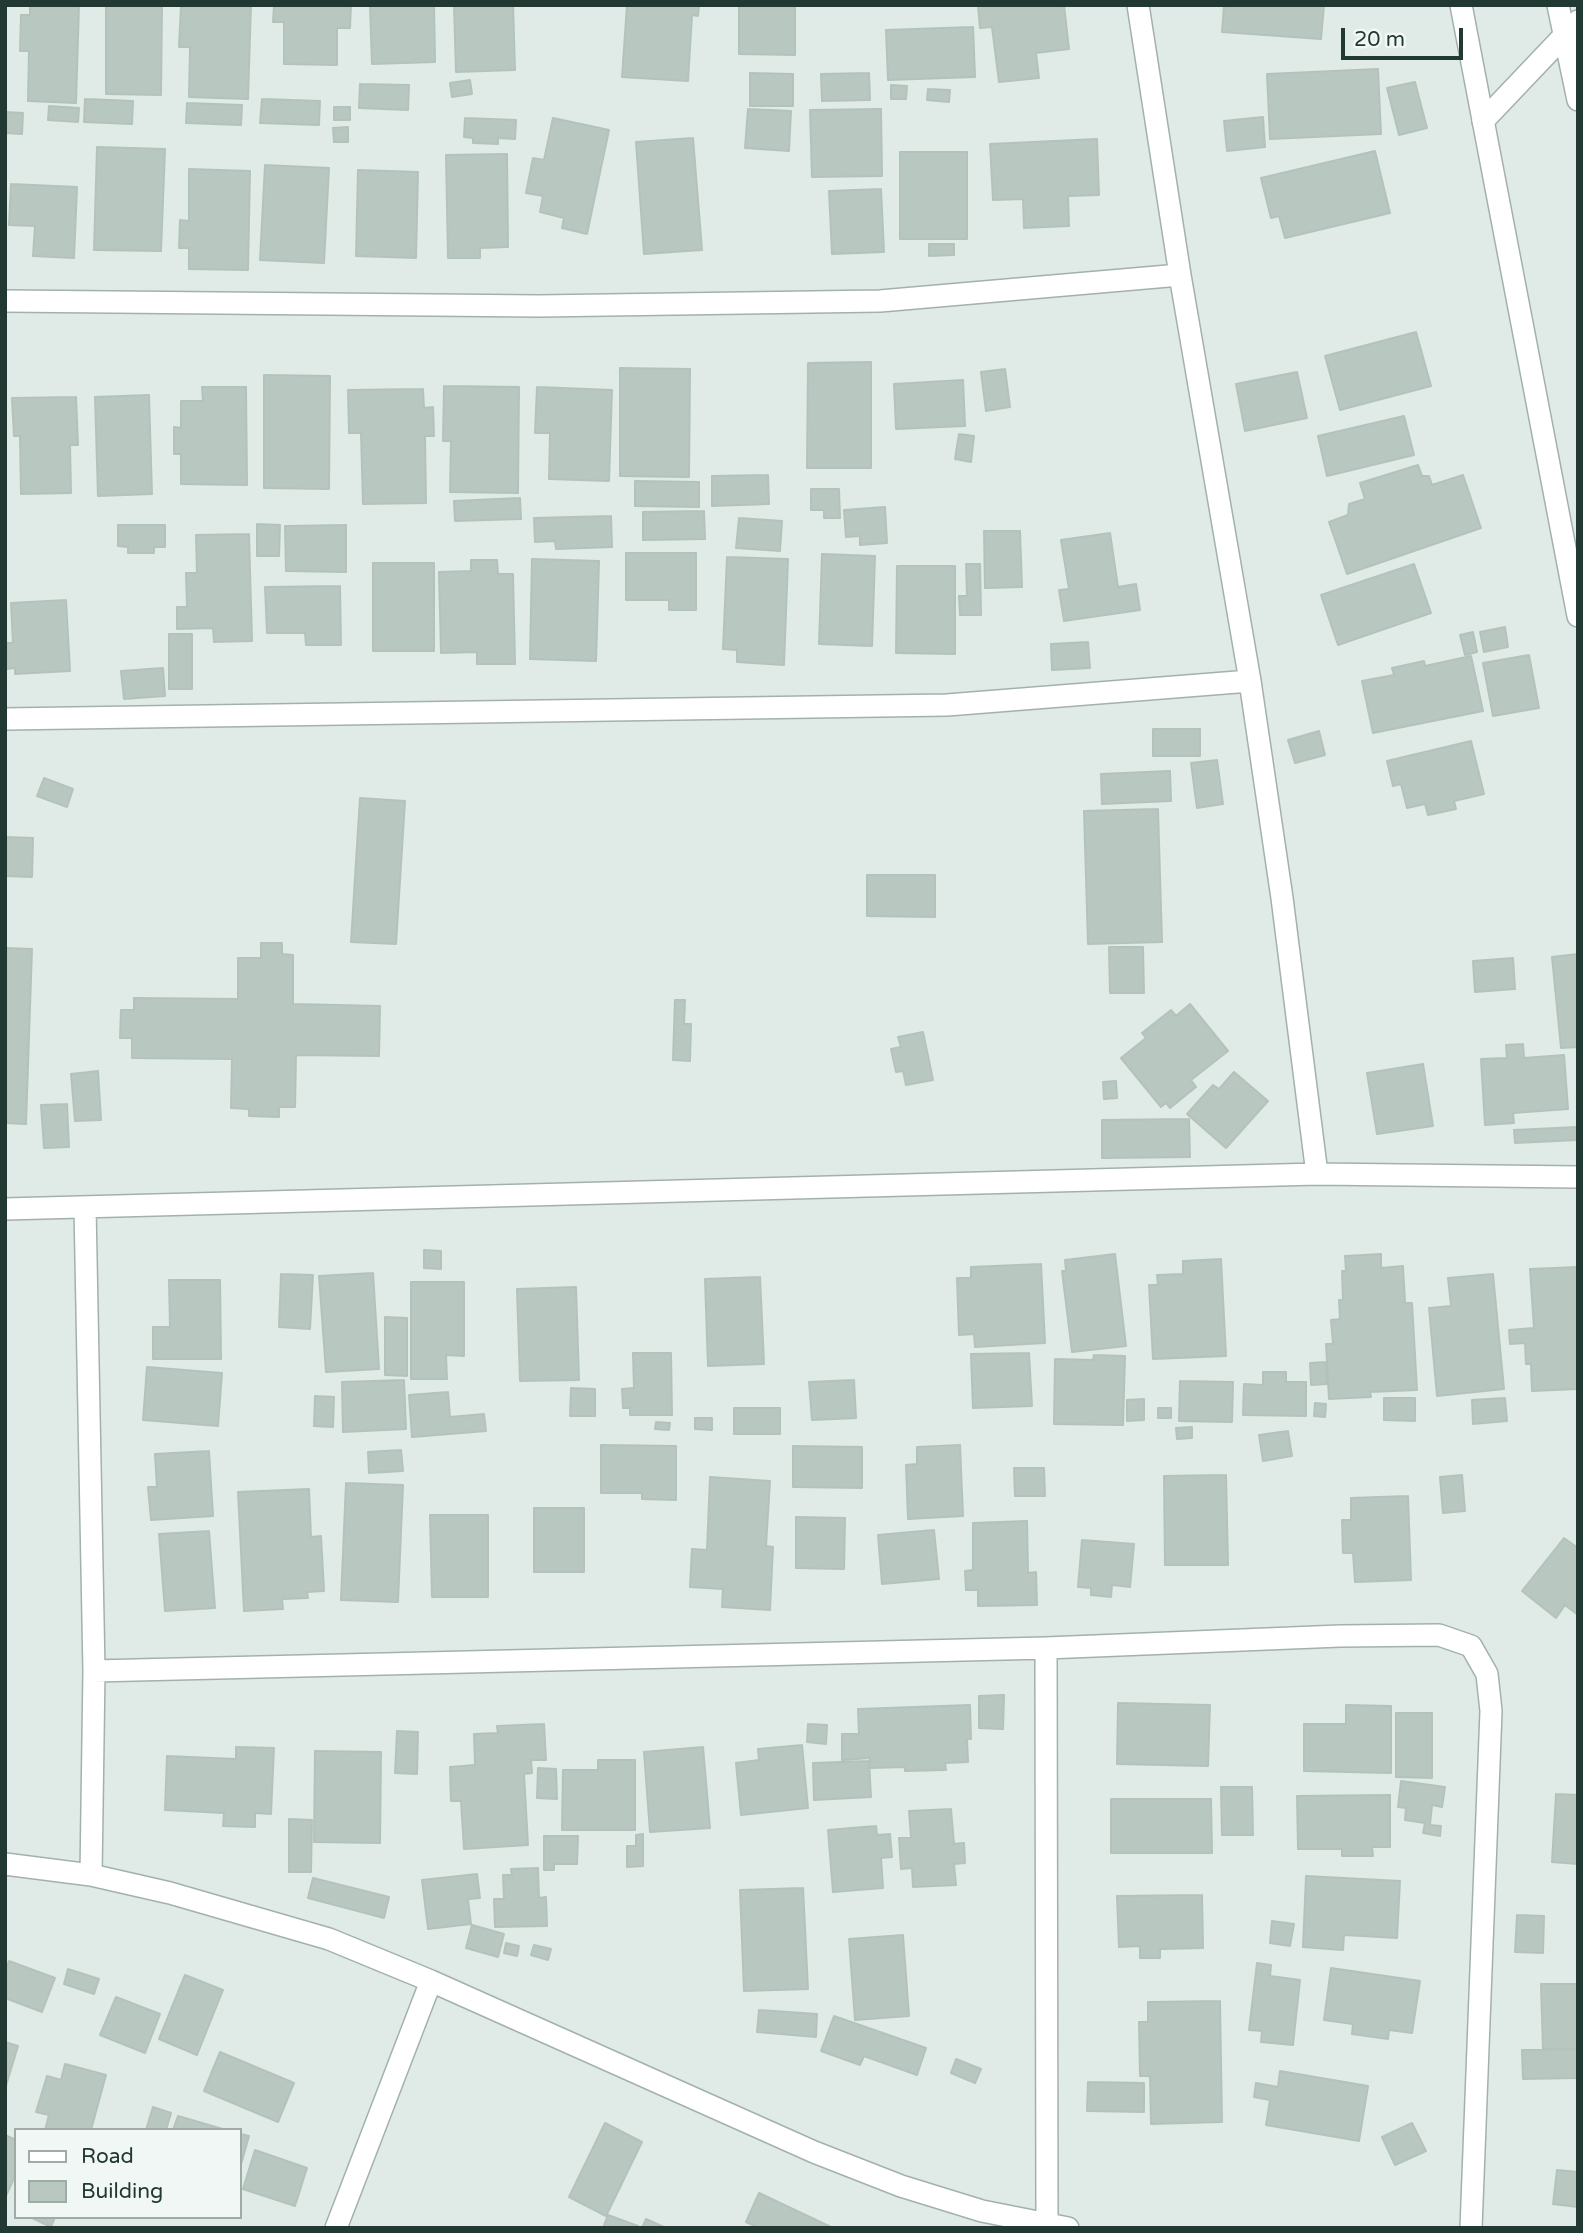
<!DOCTYPE html>
<html>
<head>
<meta charset="utf-8">
<style>
	body { margin:0 }
	#map { position:relative; width:1583px; height:2233px; overflow:hidden; background:#e0eae6; font-family:"Varela Round",sans-serif }
	canvas { display:block }
	.frame { position:absolute; inset:0; border:7px solid #223933; pointer-events:none }
	.legend { position:absolute; left:14px; top:2128px; width:228px; height:91px; box-sizing:border-box; background:#f1f7f4; border:2px solid #9eaba7; margin:0; padding:9px 12px; list-style:none; font-size:21px; color:#223933 }
	.legend li { display:flex; align-items:center; gap:14px; height:35px }
	.legend b { width:35px; border:2px solid #9eaba7 }
	.scale { position:absolute; left:1341px; top:28px; width:122px; height:32px; box-sizing:border-box; border:4px solid #223933; border-top:0; padding-left:9px; font-size:21px; line-height:24px; white-space:nowrap; color:#223933; -webkit-text-stroke:5px #f1f7f4; paint-order:stroke }
</style>
</head>
<body>
<div id="map">
<canvas width="1583" height="2233"></canvas>
<div class="frame"></div>
<ul class="legend">
<li><b style="height:9px;background:#fff"></b>Road</li>
<li><b style="height:19px;background:#b9c7c1"></b>Building</li>
</ul>
<div class="scale">20 m</div>
</div>
<script>
const ctx = document.querySelector('canvas').getContext('2d');
ctx.lineJoin = 'round';
function paint(path, color) { ctx.fillStyle = color; ctx.fill(path, 'evenodd'); }
const toPath = rows => new Path2D(rows.map(r => 'M' + r).join(''));
function strokePath(path, color, width, dash) { ctx.strokeStyle = color; ctx.lineWidth = width; ctx.lineCap = dash ? 'butt' : 'round'; ctx.setLineDash(dash || []); ctx.stroke(path); }
const building = toPath([
	[30,5,79,5,76,103,28,101,29,51,20,51,21,15,30,15,30,5],
	[106,5,162,5,161,95,106,94,106,5],
	[181,5,251,5,248,99,189,97,190,47,179,47,181,5],
	[274,5,351,5,350,28,337,28,337,65,284,64,284,22,273,22,274,5],
	[370,5,434,5,435,62,372,64,370,5],
	[454,5,513,5,515,70,456,72,454,5],
	[627,5,699,5,698,16,692,15,688,81,622,77,627,5],
	[739,5,795,5,795,55,739,54,739,5],
	[978,5,1064,5,1069,49,1036,53,1039,78,999,82,992,27,980,28,978,5],
	[1224,5,1324,5,1321,39,1222,32,1224,5],
	[973,27,975,77,888,80,886,30,973,27],
	[1378,69,1381,134,1270,139,1267,74,1378,69],
	[750,73,793,74,793,106,750,106,750,73],
	[869,73,870,100,822,101,821,74,869,73],
	[470,80,472,94,452,97,450,83,470,80],
	[1415,82,1427,128,1399,135,1387,88,1415,82],
	[360,84,409,85,408,110,359,108,360,84],
	[891,85,907,86,906,99,891,99,891,85],
	[928,89,950,90,949,102,927,100,928,89],
	[85,99,133,101,132,124,84,122,85,99],
	[262,99,320,101,319,125,260,123,262,99],
	[187,103,242,105,241,125,186,123,187,103],
	[49,106,79,108,78,122,48,120,49,106],
	[334,107,350,107,350,120,334,120,334,107],
	[748,109,791,111,789,151,745,148,748,109],
	[881,109,882,176,812,177,810,110,881,109],
	[5,112,23,113,22,134,5,133,5,112],
	[1263,117,1265,147,1227,151,1224,121,1263,117],
	[465,118,516,120,515,139,498,138,498,144,473,143,473,138,464,137,465,118],
	[553,118,609,130,587,234,562,228,564,218,540,212,543,196,526,193,533,158,544,160,553,118],
	[348,127,348,142,334,142,333,128,348,127],
	[693,138,702,250,644,254,636,142,693,138],
	[1097,139,1099,195,1068,196,1069,226,1024,228,1023,199,993,200,990,144,1097,139],
	[97,147,165,149,161,251,94,250,97,147],
	[1375,151,1390,213,1285,238,1279,216,1271,218,1261,178,1375,151],
	[900,152,967,152,967,239,900,239,900,152],
	[507,154,508,247,480,248,480,258,448,258,446,155,507,154],
	[265,165,329,168,324,263,260,260,265,165],
	[189,169,250,171,248,270,189,269,189,248,179,248,180,220,189,221,189,169],
	[358,170,418,172,416,258,356,256,358,170],
	[11,184,77,187,74,258,33,256,35,226,9,225,11,184],
	[881,189,884,252,832,254,829,191,881,189],
	[929,244,954,244,954,255,929,256,929,244],
	[1416,332,1431,386,1340,410,1325,356,1416,332],
	[871,362,871,468,807,468,808,363,871,362],
	[620,368,690,369,689,477,620,476,620,368],
	[1005,369,1010,407,986,411,981,372,1005,369],
	[1297,372,1307,418,1245,431,1236,384,1297,372],
	[264,375,330,376,329,489,264,488,264,375],
	[963,380,965,426,896,429,894,384,963,380],
	[444,386,519,387,518,493,450,492,451,441,443,441,444,386],
	[202,387,246,387,247,485,181,484,181,454,174,454,174,427,181,428,181,401,203,401,202,387],
	[537,387,612,390,609,481,549,479,550,433,535,433,537,387],
	[423,389,424,408,433,407,434,436,425,436,426,503,363,504,361,433,349,433,348,390,423,389],
	[149,395,152,494,98,496,95,397,149,395],
	[76,397,78,445,70,445,71,493,21,494,20,436,14,436,12,398,76,397],
	[1404,416,1414,455,1327,476,1318,436,1404,416],
	[959,434,974,436,971,462,955,459,959,434],
	[1418,465,1422,476,1429,476,1432,485,1463,475,1481,528,1347,574,1329,522,1348,515,1349,504,1365,499,1360,483,1418,465],
	[768,475,769,504,712,506,712,476,768,475],
	[635,481,699,482,699,507,635,506,635,481],
	[811,489,839,489,840,518,824,518,824,510,811,510,811,489],
	[520,498,521,519,455,521,454,501,520,498],
	[885,507,887,543,860,545,860,536,846,537,844,510,885,507],
	[704,511,705,539,643,540,643,512,704,511],
	[611,516,612,547,556,549,555,541,535,542,534,518,611,516],
	[739,518,782,521,780,551,736,548,739,518],
	[257,524,280,525,279,556,257,556,257,524],
	[118,525,165,525,165,547,154,547,154,553,128,553,128,547,118,546,118,525],
	[346,525,346,572,286,571,285,526,346,525],
	[984,531,1020,531,1022,587,985,588,984,531],
	[1110,533,1118,587,1136,584,1140,610,1064,621,1059,590,1069,589,1061,540,1110,533],
	[249,534,252,641,214,642,213,628,177,629,177,607,187,607,186,573,197,573,196,535,249,534],
	[626,553,696,553,696,610,669,610,669,600,626,600,626,553],
	[822,554,875,556,872,646,819,644,822,554],
	[727,557,788,559,784,665,737,662,737,650,723,649,727,557],
	[532,559,599,561,596,661,530,659,532,559],
	[471,560,497,560,498,574,513,574,515,664,477,664,477,652,441,653,439,572,471,571,471,560],
	[373,563,434,563,434,651,373,651,373,563],
	[966,564,980,564,981,615,960,615,959,596,967,596,966,564],
	[1414,564,1431,613,1338,645,1321,595,1414,564],
	[897,566,955,566,955,654,896,653,897,566],
	[340,586,341,645,306,645,305,633,267,633,265,587,340,586],
	[66,600,70,671,15,674,15,668,6,669,5,643,13,643,11,603,66,600],
	[1505,627,1508,647,1484,652,1480,632,1505,627],
	[1473,632,1477,652,1465,655,1460,635,1473,632],
	[169,634,192,634,192,689,169,689,169,634],
	[1088,642,1090,668,1052,670,1051,644,1088,642],
	[1529,655,1539,708,1493,716,1483,663,1529,655],
	[1471,656,1483,711,1373,733,1362,681,1394,675,1392,668,1424,661,1425,666,1471,656],
	[163,668,165,696,124,699,121,671,163,668],
	[1153,729,1200,729,1200,756,1153,756,1153,729],
	[1319,731,1325,755,1295,763,1288,740,1319,731],
	[1471,741,1484,794,1454,801,1456,809,1428,815,1425,804,1407,808,1401,784,1393,786,1387,761,1471,741],
	[1217,760,1223,804,1197,808,1191,763,1217,760],
	[1170,771,1171,801,1102,804,1101,774,1170,771],
	[44,778,73,789,67,807,37,796,44,778],
	[360,798,405,801,396,944,351,942,360,798],
	[1158,809,1162,942,1088,944,1084,811,1158,809],
	[5,837,33,838,32,877,5,876,5,837],
	[867,875,935,875,935,917,867,916,867,875],
	[261,943,282,943,282,954,293,955,293,1004,380,1006,379,1056,296,1055,295,1107,279,1107,279,1117,249,1116,249,1109,231,1108,232,1059,132,1058,132,1038,120,1038,121,1010,134,1010,134,998,238,999,238,958,261,958,261,943],
	[1109,947,1143,947,1144,993,1110,993,1109,947],
	[5,948,32,949,26,1124,5,1123,5,948],
	[1578,954,1578,1047,1561,1048,1552,957,1578,954],
	[1513,958,1515,989,1475,992,1473,961,1513,958],
	[675,1000,685,1000,684,1024,691,1024,690,1061,673,1060,675,1000],
	[1190,1004,1228,1051,1191,1080,1196,1087,1170,1108,1166,1103,1161,1107,1121,1058,1146,1038,1142,1033,1171,1010,1176,1016,1190,1004],
	[923,1032,933,1080,906,1085,903,1071,896,1072,891,1049,901,1047,898,1037,923,1032],
	[1523,1044,1524,1058,1564,1055,1568,1109,1513,1113,1514,1123,1485,1125,1481,1059,1507,1058,1506,1045,1523,1044],
	[1423,1064,1433,1126,1377,1134,1367,1073,1423,1064],
	[98,1071,101,1120,75,1121,71,1074,98,1071],
	[1234,1072,1268,1101,1226,1148,1187,1114,1213,1085,1219,1089,1234,1072],
	[1116,1081,1117,1098,1104,1099,1103,1082,1116,1081],
	[67,1104,69,1147,44,1148,41,1105,67,1104],
	[1189,1119,1190,1157,1102,1158,1102,1120,1189,1119],
	[1578,1127,1578,1140,1515,1143,1514,1130,1578,1127],
	[424,1250,441,1251,441,1269,424,1268,424,1250],
	[1115,1254,1126,1346,1072,1352,1062,1271,1066,1271,1065,1260,1115,1254],
	[1381,1254,1381,1268,1403,1266,1405,1303,1412,1303,1417,1390,1370,1392,1371,1397,1329,1399,1326,1344,1333,1344,1331,1320,1340,1319,1339,1300,1343,1300,1342,1271,1346,1271,1345,1256,1381,1254],
	[1221,1259,1226,1356,1153,1359,1149,1285,1158,1285,1157,1275,1183,1274,1183,1261,1221,1259],
	[1041,1264,1045,1343,975,1347,974,1334,959,1335,957,1278,971,1278,971,1267,1041,1264],
	[1578,1267,1578,1389,1532,1391,1531,1364,1526,1364,1525,1343,1510,1344,1509,1330,1534,1328,1530,1269,1578,1267],
	[373,1273,379,1369,326,1372,319,1276,373,1273],
	[281,1274,313,1275,310,1329,279,1327,281,1274],
	[1493,1274,1504,1389,1437,1396,1429,1308,1451,1306,1448,1278,1493,1274],
	[760,1277,764,1364,708,1366,705,1279,760,1277],
	[169,1280,220,1280,221,1359,153,1359,153,1327,170,1327,169,1280],
	[411,1282,464,1282,464,1356,446,1355,447,1379,411,1379,411,1282],
	[576,1287,579,1380,520,1381,517,1289,576,1287],
	[385,1317,407,1318,407,1376,385,1375,385,1317],
	[633,1353,671,1353,672,1415,630,1415,630,1408,623,1408,622,1389,634,1388,633,1353],
	[1029,1353,1032,1406,973,1408,971,1354,1029,1353],
	[1094,1355,1125,1356,1123,1425,1054,1424,1055,1359,1093,1360,1094,1355],
	[1326,1362,1327,1384,1311,1385,1310,1363,1326,1362],
	[147,1367,222,1373,218,1426,143,1420,147,1367],
	[1263,1372,1286,1372,1286,1382,1306,1382,1306,1416,1243,1415,1244,1384,1263,1385,1263,1372],
	[404,1380,406,1429,343,1432,342,1382,404,1380],
	[854,1380,856,1418,812,1420,809,1382,854,1380],
	[1180,1381,1233,1382,1232,1422,1179,1421,1180,1381],
	[571,1388,595,1389,595,1416,570,1416,571,1388],
	[448,1392,450,1417,484,1414,486,1431,412,1437,409,1395,448,1392],
	[315,1396,334,1397,333,1427,314,1426,315,1396],
	[1384,1398,1415,1398,1415,1421,1384,1420,1384,1398],
	[1505,1398,1507,1421,1473,1424,1472,1400,1505,1398],
	[1144,1399,1144,1420,1127,1421,1127,1400,1144,1399],
	[1315,1403,1326,1404,1325,1417,1314,1416,1315,1403],
	[734,1408,780,1408,780,1434,734,1434,734,1408],
	[1158,1408,1171,1408,1171,1418,1158,1418,1158,1408],
	[695,1418,712,1418,712,1430,695,1429,695,1418],
	[656,1422,670,1423,669,1430,655,1429,656,1422],
	[1192,1427,1192,1438,1177,1439,1176,1428,1192,1427],
	[1288,1431,1292,1456,1263,1461,1259,1435,1288,1431],
	[601,1445,676,1446,676,1500,642,1499,642,1493,601,1493,601,1445],
	[960,1445,963,1516,908,1519,906,1465,917,1464,917,1447,960,1445],
	[793,1446,862,1447,862,1488,793,1487,793,1446],
	[401,1450,403,1471,369,1473,368,1452,401,1450],
	[209,1451,213,1516,151,1520,148,1487,157,1487,155,1454,209,1451],
	[1014,1468,1044,1468,1045,1496,1015,1496,1014,1468],
	[1226,1475,1228,1565,1165,1565,1164,1476,1226,1475],
	[1462,1475,1465,1511,1443,1513,1440,1477,1462,1475],
	[710,1477,770,1481,766,1546,773,1547,770,1610,722,1607,723,1589,690,1587,692,1549,707,1550,710,1477],
	[346,1483,403,1485,398,1602,341,1600,346,1483],
	[309,1489,311,1537,321,1536,324,1591,307,1592,308,1598,282,1599,283,1609,244,1611,238,1492,309,1489],
	[1408,1496,1411,1580,1355,1582,1353,1553,1343,1553,1342,1520,1351,1520,1351,1498,1408,1496],
	[534,1508,584,1508,584,1572,534,1572,534,1508],
	[430,1515,488,1515,488,1597,432,1597,430,1515],
	[796,1517,845,1518,844,1569,796,1568,796,1517],
	[1027,1521,1028,1573,1036,1572,1037,1605,978,1606,978,1590,966,1590,965,1571,973,1570,973,1523,1027,1521],
	[934,1530,939,1579,882,1584,878,1535,934,1530],
	[209,1531,215,1608,165,1611,159,1534,209,1531],
	[1564,1538,1578,1548,1578,1615,1565,1605,1556,1618,1522,1591,1564,1538],
	[1082,1540,1134,1544,1130,1587,1112,1585,1111,1597,1091,1595,1091,1588,1078,1587,1082,1540],
	[1004,1695,1003,1729,979,1728,979,1696,1004,1695],
	[1118,1703,1210,1705,1208,1766,1117,1764,1118,1703],
	[970,1705,971,1739,967,1739,968,1762,945,1763,946,1770,905,1771,905,1767,870,1768,870,1758,842,1760,842,1734,859,1734,858,1709,970,1705],
	[1346,1705,1391,1706,1391,1773,1304,1771,1304,1724,1346,1724,1346,1705],
	[1396,1713,1432,1713,1432,1778,1396,1777,1396,1713],
	[544,1724,546,1760,531,1760,532,1773,524,1774,528,1845,464,1849,461,1801,451,1801,450,1767,475,1765,474,1734,498,1733,497,1726,544,1724],
	[808,1724,827,1725,826,1744,807,1742,808,1724],
	[397,1731,418,1732,417,1774,395,1773,397,1731],
	[802,1745,808,1808,741,1815,736,1763,759,1760,758,1749,802,1745],
	[236,1747,274,1748,271,1814,255,1813,255,1827,223,1826,224,1813,165,1810,167,1756,236,1759,236,1747],
	[703,1747,710,1828,650,1832,644,1752,703,1747],
	[315,1751,381,1752,380,1843,314,1842,315,1751],
	[598,1760,635,1760,635,1830,562,1830,563,1770,598,1770,598,1760],
	[869,1761,871,1797,814,1800,813,1763,869,1761],
	[538,1768,556,1769,557,1799,537,1798,538,1768],
	[1401,1781,1445,1787,1442,1807,1432,1805,1430,1825,1441,1826,1440,1836,1423,1833,1425,1823,1405,1820,1406,1808,1398,1807,1401,1781],
	[1221,1787,1252,1787,1253,1835,1222,1835,1221,1787],
	[1556,1794,1578,1795,1578,1864,1552,1862,1556,1794],
	[1390,1795,1390,1847,1372,1847,1373,1856,1342,1856,1342,1849,1298,1849,1297,1796,1390,1795],
	[1111,1799,1211,1799,1212,1853,1111,1853,1111,1799],
	[951,1809,954,1844,964,1843,965,1863,954,1864,956,1885,913,1887,912,1868,901,1869,899,1838,911,1838,909,1811,951,1809],
	[289,1819,312,1820,311,1872,289,1872,289,1819],
	[876,1826,877,1835,890,1834,892,1857,881,1858,883,1888,833,1892,828,1830,876,1826],
	[643,1834,643,1866,627,1867,627,1846,636,1846,636,1835,643,1834],
	[544,1836,578,1836,577,1864,554,1864,554,1870,544,1870,544,1836],
	[538,1868,539,1898,546,1897,547,1926,495,1927,494,1899,504,1899,503,1875,512,1875,511,1869,538,1868],
	[477,1874,480,1898,468,1899,471,1924,428,1929,422,1880,477,1874],
	[1306,1876,1400,1881,1397,1938,1344,1935,1343,1950,1303,1947,1306,1876],
	[313,1878,389,1897,384,1918,308,1898,313,1878],
	[803,1888,808,1989,744,1991,740,1890,803,1888],
	[1202,1895,1203,1948,1160,1949,1160,1958,1140,1958,1140,1946,1119,1947,1117,1896,1202,1895],
	[1517,1915,1544,1916,1543,1953,1515,1952,1517,1915],
	[1272,1921,1294,1924,1290,1946,1270,1943,1272,1921],
	[472,1925,504,1934,498,1957,466,1948,472,1925],
	[903,1935,909,2016,855,2020,849,1939,903,1935],
	[506,1943,519,1946,517,1956,504,1953,506,1943],
	[534,1945,551,1949,548,1960,531,1955,534,1945],
	[9,1961,55,1978,42,2012,5,1998,5,1971,9,1961],
	[1257,1963,1271,1965,1270,1976,1300,1980,1293,2045,1261,2042,1262,2031,1249,2030,1257,1963],
	[1331,1968,1420,1981,1412,2033,1389,2030,1388,2039,1352,2034,1353,2024,1324,2020,1331,1968],
	[68,1969,99,1979,94,1994,64,1984,68,1969],
	[185,1975,223,1990,197,2055,159,2039,185,1975],
	[1541,1984,1578,1984,1578,2049,1543,2049,1541,1984],
	[116,1997,160,2014,145,2053,100,2035,116,1997],
	[1220,2001,1222,2122,1151,2124,1150,2076,1140,2076,1139,2022,1148,2022,1148,2002,1220,2001],
	[759,2010,817,2014,816,2037,757,2032,759,2010],
	[834,2016,926,2048,917,2075,864,2056,860,2065,821,2051,834,2016],
	[5,2042,18,2046,5,2089,5,2042],
	[1578,2049,1578,2078,1523,2079,1522,2050,1578,2049],
	[220,2052,294,2083,278,2122,204,2091,220,2052],
	[956,2059,981,2069,975,2083,951,2073,956,2059],
	[65,2064,106,2075,91,2130,45,2130,49,2115,36,2112,47,2076,61,2080,65,2064],
	[1280,2071,1368,2086,1359,2141,1266,2125,1270,2100,1254,2097,1256,2083,1278,2087,1280,2071],
	[1088,2082,1144,2083,1144,2112,1087,2111,1088,2082],
	[153,2107,171,2113,166,2130,146,2130,153,2107],
	[178,2116,226,2130,173,2130,178,2116],
	[605,2123,642,2142,606,2216,569,2197,605,2123],
	[1412,2123,1426,2151,1395,2165,1382,2137,1412,2123],
	[240,2134,249,2136,240,2168,240,2134],
	[5,2135,16,2140,16,2174,5,2198,5,2135],
	[255,2150,307,2168,295,2206,243,2189,255,2150],
	[1557,2170,1578,2172,1578,2207,1553,2204,1557,2170],
	[759,2193,833,2228,759,2228,746,2222,759,2193],
	[608,2215,638,2226,638,2228,603,2228,608,2215],
	[30,2217,55,2217,51,2227,30,2217],
	[646,2219,666,2228,642,2228,646,2219]
]);
const minor = toPath([
	[1138,5,1180,275,1250,681,1282,898,1317,1174],
	[1558,5,1578,100],
	[1483,121,1578,21],
	[5,301,539,306,880,301,1180,275],
	[5,719,947,705,1250,681],
	[85,1207,94,1671,91,1875],
	[5,1209,1317,1174,1578,1177],
	[1046,1648,1047,2225],
	[94,1671,1046,1648,1340,1636,1439,1635,1471,1646,1487,1674,1491,1711,1471,2228],
	[5,1864,91,1875,170,1893,329,1939,431,1981,814,2152,901,2186,982,2211,1068,2228],
	[336,2228,431,1981]
]);
const tertiary = toPath([
	[1461,5,1578,616]
]);
paint(building, '#b9c7c1');
strokePath(building, '#b3c3bc', 2);
strokePath(minor, '#a3b1ad', 24);
strokePath(tertiary, '#a3b1ad', 24);
strokePath(minor, '#fff', 21);
strokePath(tertiary, '#fff', 21);
</script>
</body>
</html>
